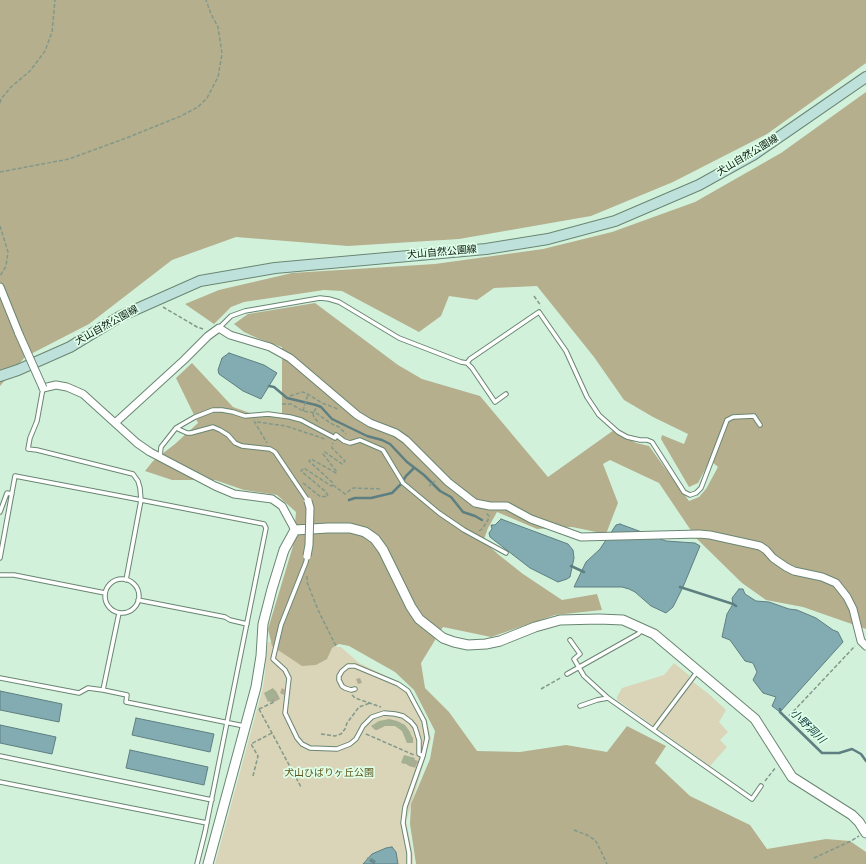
<!DOCTYPE html>
<html>
<head>
<meta charset="utf-8">
<style>
	body { margin:0 }
	canvas { display:block; background:#d2f1db }
</style>
</head>
<body>
<canvas width="866" height="864"></canvas>
<script>
const ctx = document.querySelector('canvas').getContext('2d');
ctx.lineJoin = 'round';
function paint(path, color) { ctx.fillStyle = color; ctx.fill(path, 'evenodd'); }
const toPath = rows => new Path2D(rows.map(r => 'M' + r).join(''));
function strokePath(path, color, width, dash) { ctx.strokeStyle = color; ctx.lineWidth = width; ctx.lineCap = dash ? 'butt' : 'round'; ctx.setLineDash(dash || []); ctx.stroke(path); }
function label(font, color, halo, rows, align = 'center') {
  ctx.font = font + ' "Source Sans 3","Noto Sans JP",sans-serif'; ctx.lineWidth = 3.5; ctx.setLineDash([]); ctx.textBaseline = 'middle'; ctx.strokeStyle = halo; ctx.fillStyle = color; for (const [text, x, y, turn = 0] of rows) {
    ctx.save(); ctx.translate(x, y); ctx.rotate((+turn || 0) * Math.PI / 180); ctx.textAlign = isNaN(turn) ? turn : align; if (halo) ctx.strokeText(text, 0, 0); ctx.fillText(text, 0, 0); ctx.restore();
  }
}
const green = toPath([
	[268,642,341,647,359,663,399,682,409,689,427,720,431,739,406,822,413,854,413,864,215,864,262,691,264,681],
	[674,663,690,676,688,678,710,695,726,710,719,722,728,732,720,740,727,747,710,766,617,700,617,697,622,688,664,675]
]);
const forest = toPath([
	[0,0,866,0,866,63,767,134,673,182,591,216,459,239,348,246,236,237,172,260,89,324,25,357,0,386],
	[866,92,866,629,803,607,766,600,742,583,696,538,659,483,610,460,603,464,618,503,606,534,572,527,537,529,497,512,488,528,484,539,490,547,499,555,523,574,562,600,597,594,602,610,555,615,491,637,443,627,421,663,425,688,449,712,477,751,520,752,566,745,607,752,627,726,666,746,655,763,690,796,750,825,767,849,826,839,850,841,866,852,866,864,416,864,410,824,411,804,430,759,435,731,414,690,395,672,349,646,339,644,332,648,327,659,316,665,302,666,272,646,268,629,293,546,296,512,277,495,244,490,215,480,172,480,145,471,153,461,175,444,198,423,176,378,192,363,233,407,250,413,282,418,282,347,257,338,244,332,234,324,248,314,315,303,398,365,422,379,480,396,548,477,614,430,636,443,649,446,689,501,699,497,706,489,718,467,710,460,698,483,689,487,661,439,662,435,684,444,688,434,653,417,624,400,594,357,537,286,494,288,477,300,449,296,441,316,419,332,342,291,324,290,244,302,231,307,214,324,185,304,219,290,292,273,435,264,543,249,612,232,695,202,781,153]
]);
const water = toPath([
	[229,353,264,365,277,373,261,399,243,391,219,374,218,370,222,358,229,353],
	[501,519,568,544,573,550,574,558,570,577,567,579,558,582,530,568,490,537,489,533,492,529,491,525,495,525,501,519],
	[620,524,666,541,695,543,700,546,683,587,673,607,666,613,651,606,635,592,629,589,622,587,574,587,586,562,600,549,616,525,620,524],
	[739,589,743,589,745,594,756,601,769,602,789,609,797,610,816,618,833,630,838,632,843,642,780,712,772,706,776,697,763,693,753,680,757,672,753,663,745,661,730,640,722,637,727,614,733,604,732,598,739,589],
	[0,691,62,704,59,722,0,710,0,691],
	[136,718,214,734,210,752,132,735,136,718],
	[0,725,56,737,52,754,0,743,0,725],
	[130,750,208,767,204,785,126,768,130,750],
	[392,847,396,852,398,864,363,864,372,854,386,848,392,847]
]);
const shadow = toPath([
	[360,678,362,683,358,684,356,679],
	[282,688,285,690,284,695,280,693],
	[273,689,276,691,280,699,272,703,269,701],
	[379,722,406,727,413,738,413,743,407,742,403,730,397,726,385,726,377,730,375,730],
	[405,756,418,761,415,768,402,762],
	[371,858,376,861,374,864,369,861]
]);
const stream = toPath([
	[269,386,274,387,287,398,316,405,321,407,332,419,367,436,382,440,390,444,407,462,424,475,440,491,451,497,463,512,475,516,482,520],
	[349,500,355,498,371,498,392,493,401,484,406,476,414,468],
	[571,566,584,572],
	[680,587,733,604,736,606],
	[780,709,780,712,822,753,839,753,852,749,861,754,866,761]
]);
const building = toPath([
	[273,688,278,697,268,702,264,693],
	[389,719,397,721,405,725,410,732,413,743,407,743,402,731,395,726,383,726,375,730,371,726,379,721],
	[404,755,415,758,412,767,407,765,408,763,406,762,405,764,401,763]
]);
const path = toPath([
	[0,103,1,99,11,87,30,71,45,51,52,32,55,0],
	[0,172,69,159,129,137,181,116,198,107,207,98,218,77,222,54,218,27,211,14,206,0],
	[0,226,8,252,6,266,0,276],
	[534,296,541,306],
	[163,307,197,327,203,329],
	[290,396,302,392,306,393,322,403,338,409],
	[282,404,291,404,303,411,316,413,332,424,339,427,346,434],
	[316,408,313,414,314,418,320,423],
	[303,411,308,394],
	[254,421,267,443],
	[257,422,286,426,325,439],
	[303,483,321,497,328,496,326,492,301,471,304,468,331,486,333,485,332,482,309,461,311,459,336,473,337,472,323,454,325,452,342,464,345,461,332,448,332,446,333,443],
	[333,485,345,494,353,488,382,489],
	[429,486,435,481],
	[479,531,482,529,488,520,489,516,486,513],
	[307,576,307,582,318,610,336,646],
	[541,689,562,677],
	[352,695,355,698,381,707],
	[259,709,301,787],
	[259,709,274,702,273,700],
	[789,716,855,646],
	[321,734,335,736,341,734,345,729,347,723,359,707,370,703],
	[366,734,414,755],
	[253,776,258,756,251,744,272,733],
	[765,781,776,767],
	[574,830,587,835,595,840,598,845,607,864],
	[367,858,369,859],
	[814,858,851,841,859,836]
]);
const service = toPath([
	[219,328,231,316,245,311,320,298,329,299,339,302,399,338,461,362,467,363,472,368,495,402,506,394],
	[467,363,470,359,539,312,566,351,587,397,599,415,618,432,627,437,640,440,647,440,652,442,684,492,690,495,696,493,701,488,727,420,733,417,754,416,760,425],
	[43,388,37,421,30,438,28,449,37,450,133,474,138,481,140,488,141,500,264,524,266,528,205,832,197,864],
	[160,457,161,447,176,428],
	[308,501,275,452,270,449,242,446,235,443,228,435,220,430,213,427,191,433,187,433,176,428,195,417,213,410,222,410,233,412,245,416,268,414,290,417,301,420,335,438,336,435,344,441,350,443,360,440,383,450,403,483,439,513,464,530,506,553],
	[0,512,7,493,12,494],
	[307,556,306,562,281,625,273,659,285,670,289,678,285,713,297,738,302,744,310,748,337,749,350,744,356,739,363,726,372,717,384,713,395,714,403,716,411,722,415,727,419,740,419,754,423,756],
	[0,558,15,476,141,500,126,580],
	[0,575,14,575,105,593],
	'105 596a17 17 0 1 1 34 0a17 17 0 1 1-34 0Z',
	[138,600,225,617,230,620,247,624],
	[570,640,580,654,574,659,584,676,608,698],
	[567,674,638,634,643,629],
	[0,678,79,693,88,688,103,690,127,695,126,702,244,726],
	[355,689,351,690,345,688,342,686,339,680,339,676,342,671,348,666,355,666,398,684,408,691,424,721,427,738,423,756,405,807,403,823,409,853,409,864],
	[103,690,119,613],
	[580,706,597,700,608,698,752,799,761,786],
	[654,729,697,672],
	[0,756,212,800],
	[0,782,207,823]
]);
const minor = toPath([
	[0,287,19,334],
	[43,388,56,385,67,387,83,394,137,443,150,452,215,486,234,494,272,499,282,506,295,530],
	[115,423,184,360,208,336,219,328,230,335,270,347,290,358,357,415,370,423,396,433,406,440,448,482,475,503,490,506,507,506,531,519,581,537,699,534,710,535,760,546,766,550,773,558,786,567,794,571,822,577,836,583,847,597,853,609,861,641,866,646]
]);
const tertiary = toPath([
	[208,864,256,687,261,656,263,624,272,589,284,550,295,530,328,528,350,528,365,532,375,539,383,550,411,607,419,619,443,638,454,642,468,645,486,644,500,641,535,627,560,620,599,619,623,620,654,634,755,719,792,777,852,815,859,822,866,833]
]);
const secondary = toPath([
	[0,376,18,370,70,347,121,316,200,281,275,268,486,249,548,239,615,221,699,185,753,155,866,77]
]);
const minorBridge = toPath([
	[19,334,43,388],
	[307,556,309,545,310,508,308,501]
]);
const streetNames = [
	["犬山自然公園線",748,156,-31],
	["犬山自然公園線",442,253,-5],
	["犬山自然公園線",107,326,-29]
];
const parkNames = [
	["犬山ひばりヶ丘公園",329,774]
];
const waterNames = [
	["小野洞川",807,727,44]
];
paint(green, '#dad5b8');
paint(forest, '#b5af8e');
paint(water, '#82acb2');
strokePath(water, '#5e7f81', 1);
paint(shadow, '#0003');
strokePath(stream, '#5e7f81', 2.5);
paint(building, '#a3b092');
strokePath(service, '#6a8672', 5.5);
strokePath(minor, '#6a8672', 9);
strokePath(tertiary, '#6a8672', 11);
strokePath(secondary, '#6a8672', 12);
strokePath(path, '#829989', 1.5, [4, 2]);
strokePath(service, '#fff', 3.5);
strokePath(minor, '#fff', 7);
strokePath(tertiary, '#fff', 9);
strokePath(secondary, '#bfe1dc', 10);
strokePath(minorBridge, '#6a8672', 9, []);
strokePath(minorBridge, '#fff', 7);
label('10px', '#0b160f', '#dfffe8', streetNames);
label('10px', '#5f561e', '#dfffe8', parkNames);
label('italic 11px', '#0d363c', '#dfffe8', waterNames);
</script>
</body>
</html>
